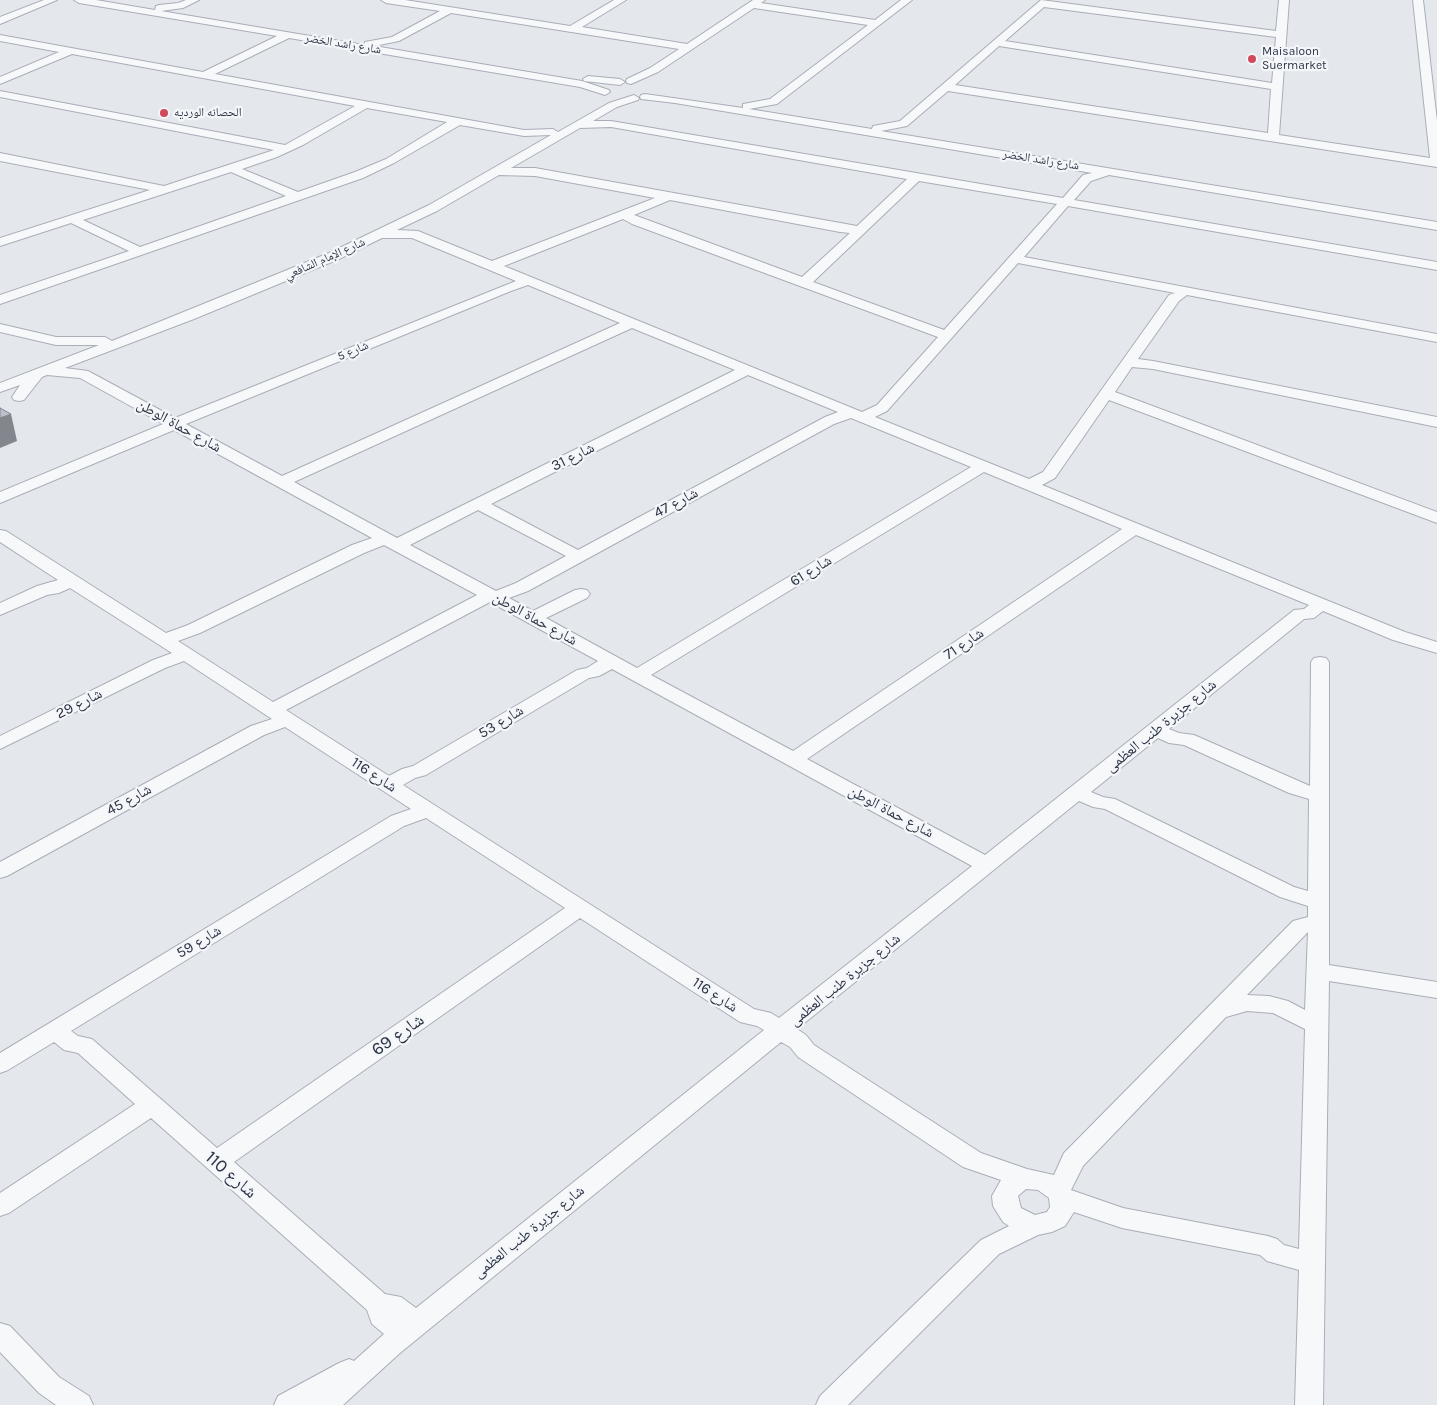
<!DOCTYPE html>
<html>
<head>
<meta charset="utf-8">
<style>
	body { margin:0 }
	canvas { display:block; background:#e4e7ec }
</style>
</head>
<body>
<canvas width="1437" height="1405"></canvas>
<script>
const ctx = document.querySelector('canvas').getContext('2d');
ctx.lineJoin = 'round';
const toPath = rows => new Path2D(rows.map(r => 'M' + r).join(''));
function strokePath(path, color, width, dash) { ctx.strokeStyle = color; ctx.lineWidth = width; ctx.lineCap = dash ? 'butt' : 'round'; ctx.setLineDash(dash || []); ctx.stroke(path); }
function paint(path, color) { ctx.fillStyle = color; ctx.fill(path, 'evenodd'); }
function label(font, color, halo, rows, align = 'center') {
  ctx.font = font + ' Karla,"Noto Naskh Arabic",sans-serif'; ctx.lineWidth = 4.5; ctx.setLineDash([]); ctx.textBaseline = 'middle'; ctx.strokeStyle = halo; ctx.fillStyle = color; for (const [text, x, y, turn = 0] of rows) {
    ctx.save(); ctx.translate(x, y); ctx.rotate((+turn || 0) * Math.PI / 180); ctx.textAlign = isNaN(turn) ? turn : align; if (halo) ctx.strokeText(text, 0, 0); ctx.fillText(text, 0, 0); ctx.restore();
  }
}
const minor = toPath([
	[44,0,57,0,0,24,0,17,44,0],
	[74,0,96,0,155,10,156,6,159,5,178,3,186,0,199,0,183,8,161,11,364,45,365,42,392,37,440,11,386,3,381,0,405,0,570,26,614,0,626,0,582,27,687,44,753,0,765,0,761,3,875,20,901,0,912,0,777,104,749,109,872,129,873,126,900,121,1041,0,1276,31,1279,0,1289,0,1279,135,1430,158,1413,0,1423,0,1437,121,1437,167,948,91,907,126,881,131,1437,222,1437,230,1109,175,1091,181,1074,200,1437,262,1437,270,1068,206,1024,257,1437,334,1437,342,1187,295,1179,301,1138,359,1153,361,1437,417,1437,427,1153,369,1132,367,1115,392,1437,512,1437,523,1109,400,1055,478,1042,485,1405,632,1437,642,1437,653,1393,640,1323,611,1314,618,1304,619,1169,729,1179,733,1194,735,1310,786,1311,662,1314,658,1320,657,1326,658,1329,662,1329,965,1437,982,1437,998,1329,981,1323,1405,1295,1405,1299,1270,1267,1261,1260,1255,1122,1228,1074,1212,1065,1226,1052,1232,1038,1235,999,1254,848,1405,816,1405,820,1396,981,1240,1009,1226,1003,1222,993,1206,992,1196,1001,1180,963,1167,798,1057,790,1047,781,1042,400,1353,343,1405,274,1405,278,1396,339,1363,349,1359,354,1361,384,1334,372,1324,367,1310,151,1118,9,1213,0,1216,0,1193,135,1104,78,1053,64,1050,54,1042,8,1070,0,1073,0,1053,391,816,411,809,285,727,264,735,7,876,0,878,0,862,251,726,272,719,184,661,165,668,0,749,0,736,153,660,172,653,70,588,59,593,47,595,0,615,0,603,37,586,58,580,0,542,0,530,6,531,166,633,188,625,352,545,372,538,174,430,0,503,0,492,163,424,80,378,47,375,42,377,24,400,19,401,14,400,12,397,20,385,0,392,0,383,99,345,56,345,0,332,0,324,56,337,105,337,112,341,329,253,429,205,551,135,524,136,460,125,394,163,363,178,0,304,0,295,129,251,71,223,0,246,0,238,150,190,0,161,0,153,164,186,274,150,0,97,0,91,285,145,355,106,72,54,0,84,0,77,59,52,0,41,0,35,203,72,277,36,79,3,74,0],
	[1044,7,1276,37,1272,83,1005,41,1044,7],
	[754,8,868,25,770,99,743,104,743,108,645,94,641,95,640,97,641,99,675,103,1092,173,1083,175,1063,198,611,121,593,121,617,107,638,100,639,98,634,95,609,103,558,132,553,129,524,130,215,74,289,38,580,87,605,95,610,92,609,90,582,81,374,46,399,41,451,13,679,49,650,68,627,79,626,81,627,83,631,84,658,72,754,8],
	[999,46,1271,89,1268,133,955,85,999,46],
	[367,108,447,122,386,159,355,172,298,192,242,169,277,157,303,145,367,108],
	[611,127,907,179,857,226,535,168,511,168,580,128,611,127],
	[231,172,286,196,140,247,83,220,231,172],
	[499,175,535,176,655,198,492,261,418,231,397,230,437,211,499,175],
	[919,181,1057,204,944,330,813,282,919,181],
	[670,200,840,232,850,233,802,277,634,215,670,200],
	[623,219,632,224,938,337,877,405,862,412,504,266,623,219],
	[382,238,412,238,516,281,175,418,88,371,65,368,194,319,339,259,382,238],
	[1018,263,1175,293,1169,295,1043,472,1029,479,875,417,887,411,1018,263],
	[528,285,620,323,282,476,186,424,511,291,528,285],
	[632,328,735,370,397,538,294,482,632,328],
	[748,375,838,412,825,417,578,550,491,504,748,375],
	[851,418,971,467,637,668,546,618,587,598,590,594,587,590,581,589,575,590,533,611,509,598,528,591,834,424,851,418],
	[984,472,1122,529,793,751,651,675,984,472],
	[478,510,566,556,516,583,496,591,410,545,478,510],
	[1136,535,1309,605,1304,609,1294,610,985,855,807,759,1136,535],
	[384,545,477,595,273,702,178,641,200,633,364,553,384,545],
	[490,602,598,661,587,668,577,670,413,766,402,769,389,776,286,710,490,602],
	[612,669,786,764,972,866,779,1018,771,1013,754,1009,403,785,415,778,426,775,589,678,599,676,612,669],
	[1158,738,1169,743,1184,745,1289,793,1309,799,1308,891,1294,887,1115,799,1103,797,1091,792,1158,738],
	[1079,801,1093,807,1105,809,1280,897,1308,906,1308,917,1293,921,1064,1153,1054,1175,1027,1169,981,1153,814,1045,806,1035,797,1029,1079,801],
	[426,818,565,908,217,1148,92,1039,78,1036,71,1031,404,826,426,818],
	[580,918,740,1022,757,1026,764,1030,416,1308,401,1297,385,1294,234,1162,580,918],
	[1308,932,1305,1010,1288,1001,1269,996,1247,995,1308,932],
	[1247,1011,1273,1013,1305,1029,1299,1249,1284,1245,1277,1239,1268,1236,1123,1208,1071,1190,1083,1166,1226,1017,1247,1011],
	[1026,1189,1038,1190,1049,1198,1050,1207,1047,1212,1035,1215,1021,1208,1018,1196,1026,1189],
	[588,76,620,79,625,82,620,85,584,81,583,79,588,76],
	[0,1323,10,1326,59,1377,89,1396,93,1405,56,1405,39,1393,0,1352,0,1323]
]);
const shadedWall = toPath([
	[11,414,17,441,0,448,0,418]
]);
const building = toPath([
	[0,408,11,414,0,418,0,408]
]);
const markers = [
	[1252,59,5,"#d1495b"],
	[164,113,5,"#d1495b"]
];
const farStreetnames = [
	["شارع راشد الخضر",343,44,9],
	["شارع راشد الخضر",1041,160,9],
	["شارع الإمام الشافعي",325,259,-24],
	["شارع 5",353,351,-23]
];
const farPoinames = [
	["Maisaloon",1262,52],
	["Suermarket",1262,66],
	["الحصانه الورديه",174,113]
];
const streetNames = [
	["شارع حماة الوطن",179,426,29],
	["شارع 31",573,457,-26],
	["شارع 47",676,503,-28],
	["شارع 61",811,571,-31],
	["شارع حماة الوطن",535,619,29],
	["شارع 71",964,644,-34],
	["شارع 29",79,704,-27],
	["شارع 53",501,722,-31],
	["شارع جزيرة طنب العظمى",1161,726,-39],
	["شارع 116",374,775,33],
	["شارع 45",129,800,-29],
	["شارع حماة الوطن",891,812,28],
	["شارع 59",199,942,-31],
	["شارع جزيرة طنب العظمى",845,980,-39],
	["شارع 116",715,995,33],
	["شارع جزيرة طنب العظمى",529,1232,-39]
];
const nearStreetnames = [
	["شارع 69",398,1035,-35],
	["شارع 110",231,1175,41]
];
strokePath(minor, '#a9aeb7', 2);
paint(minor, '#f7f8fa');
paint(shadedWall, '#83868d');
paint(building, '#bbc0ca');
strokePath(building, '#83868d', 1);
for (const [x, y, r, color] of markers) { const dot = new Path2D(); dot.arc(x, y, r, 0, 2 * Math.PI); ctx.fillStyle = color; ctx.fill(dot); strokePath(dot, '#f4f6f9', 2); }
label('12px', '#2b3445', '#f4f6f9', farStreetnames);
label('12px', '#2b3445', '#f4f6f9', farPoinames, 'left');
label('15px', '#2b3445', '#f4f6f9', streetNames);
label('18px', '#2b3445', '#f4f6f9', nearStreetnames);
</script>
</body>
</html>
